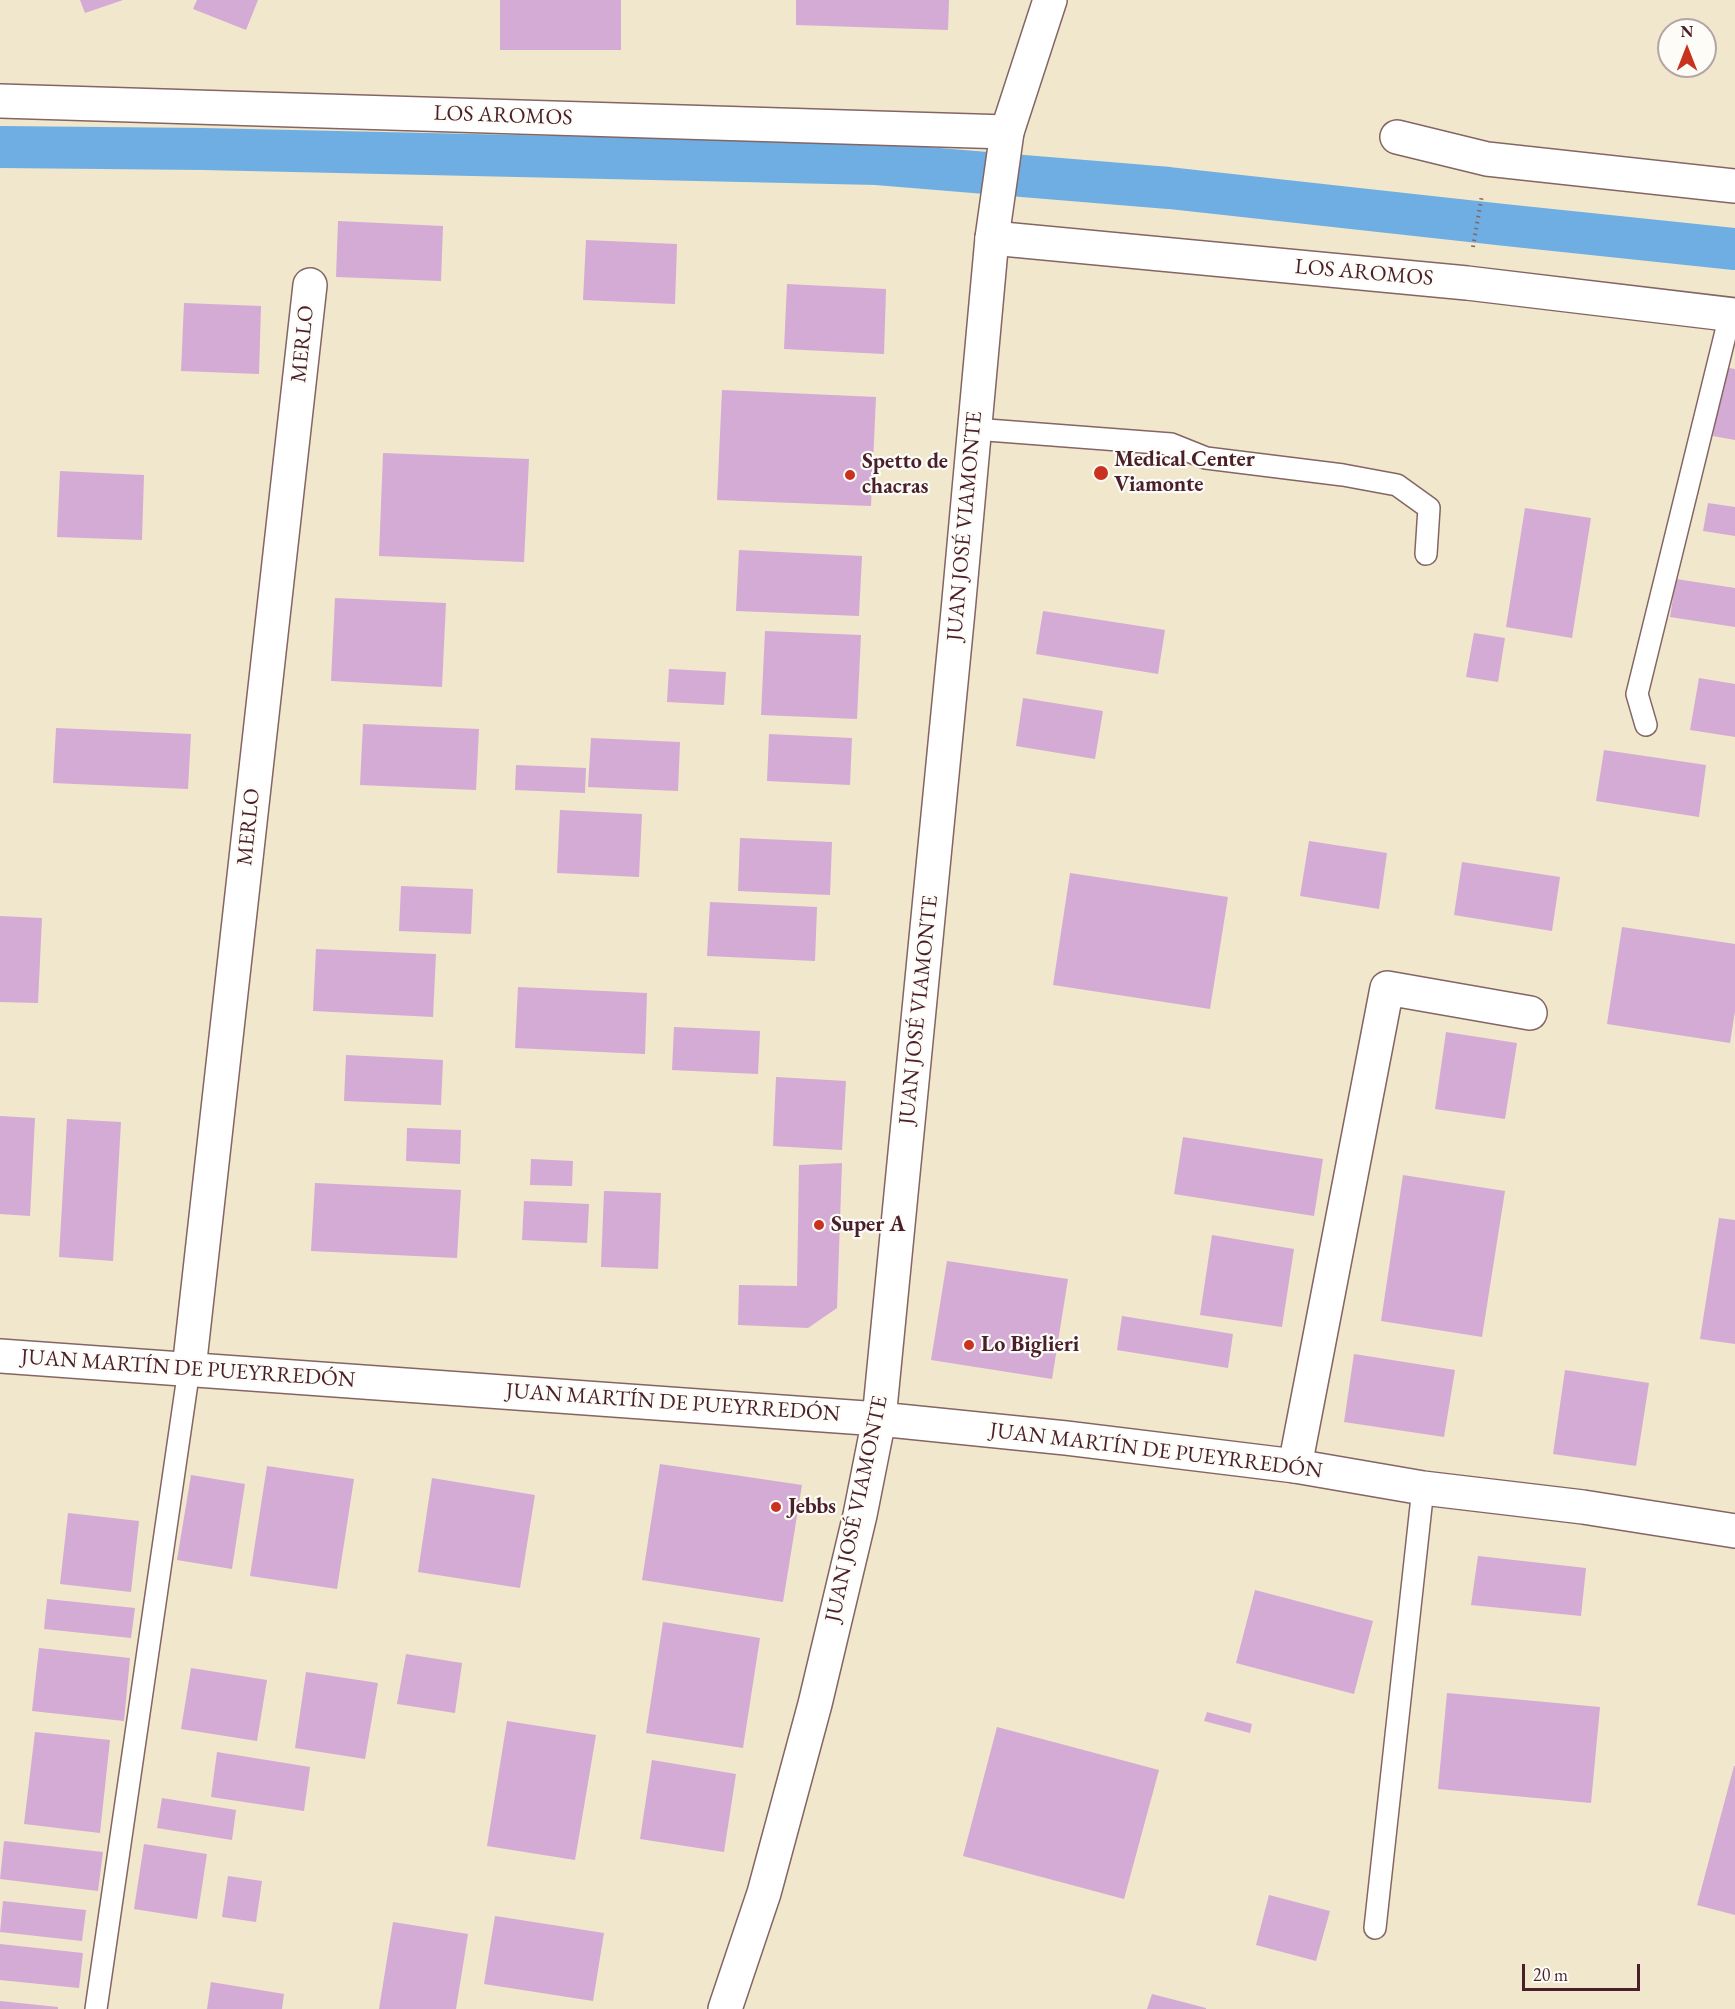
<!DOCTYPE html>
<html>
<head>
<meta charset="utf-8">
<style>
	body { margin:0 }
	#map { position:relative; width:1735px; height:2009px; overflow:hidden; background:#f0e7cc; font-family:"EB Garamond",serif }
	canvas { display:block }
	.north { position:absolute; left:1657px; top:18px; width:60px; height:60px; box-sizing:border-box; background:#fdfcf7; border:2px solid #b5a4a5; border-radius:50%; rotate:0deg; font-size:16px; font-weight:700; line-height:24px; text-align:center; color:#4a1f2b }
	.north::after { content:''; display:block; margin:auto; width:21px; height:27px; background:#c8321e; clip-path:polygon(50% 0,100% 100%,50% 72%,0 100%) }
	.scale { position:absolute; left:1522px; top:1964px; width:118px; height:27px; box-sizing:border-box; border:3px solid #4a1f2b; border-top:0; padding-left:8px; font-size:18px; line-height:21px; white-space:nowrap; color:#4a1f2b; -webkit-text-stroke:4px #fdfcf7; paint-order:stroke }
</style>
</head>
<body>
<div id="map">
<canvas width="1735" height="2009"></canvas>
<div class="north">N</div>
<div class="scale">20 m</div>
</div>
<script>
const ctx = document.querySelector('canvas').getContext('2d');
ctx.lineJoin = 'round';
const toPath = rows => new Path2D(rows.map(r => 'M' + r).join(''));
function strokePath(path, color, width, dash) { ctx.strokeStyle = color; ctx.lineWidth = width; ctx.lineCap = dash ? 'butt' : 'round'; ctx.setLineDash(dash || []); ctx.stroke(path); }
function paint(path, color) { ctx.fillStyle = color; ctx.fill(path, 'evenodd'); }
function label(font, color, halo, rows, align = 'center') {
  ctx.font = font + ' "EB Garamond",serif'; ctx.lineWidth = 4.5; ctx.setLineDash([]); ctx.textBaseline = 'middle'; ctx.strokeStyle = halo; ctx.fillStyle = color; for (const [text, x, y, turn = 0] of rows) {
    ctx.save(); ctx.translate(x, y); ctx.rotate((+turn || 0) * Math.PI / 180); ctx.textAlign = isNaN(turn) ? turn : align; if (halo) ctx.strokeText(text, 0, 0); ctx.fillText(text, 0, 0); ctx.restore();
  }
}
const canal = toPath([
	[0,147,203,149,877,164,1169,188,1505,225,1735,249]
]);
const building = toPath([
	[80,0,123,0,85,13],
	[197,0,258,0,246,30,193,9],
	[500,0,621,0,621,50,500,50],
	[796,0,949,0,948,30,796,25],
	[338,221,443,226,441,281,336,277],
	[586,240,677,244,675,304,583,300],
	[787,284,886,289,884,354,784,349],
	[184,303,261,306,259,374,181,371],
	[1724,367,1735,369,1735,440,1713,436],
	[722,390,876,397,871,506,717,500],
	[383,453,529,459,524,562,379,556],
	[60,471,144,475,142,540,57,537],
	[1708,503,1735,507,1735,536,1703,531],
	[1525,508,1591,518,1572,638,1506,627],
	[739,550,862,556,859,616,736,611],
	[1676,579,1735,588,1735,627,1670,617],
	[335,598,446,603,442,687,331,681],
	[1043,611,1165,630,1158,674,1036,654],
	[765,631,861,635,857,719,761,715],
	[1474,633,1505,638,1498,682,1466,677],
	[669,669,726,672,724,705,667,702],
	[1699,678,1735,684,1735,737,1690,730],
	[1023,698,1103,711,1095,759,1016,746],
	[363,724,479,729,476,790,360,785],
	[56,728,191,734,188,789,53,783],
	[769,734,852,738,850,785,767,781],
	[591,738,680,742,678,791,588,787],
	[1604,750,1706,765,1699,817,1596,801],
	[516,765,586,768,585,793,515,790],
	[560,810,642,814,639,877,557,873],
	[740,838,832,842,830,895,738,891],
	[1309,841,1387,853,1379,909,1300,896],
	[1462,862,1560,877,1552,931,1454,915],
	[1070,873,1228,897,1210,1009,1053,985],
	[401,886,473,889,471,934,399,931],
	[710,902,817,907,815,961,707,956],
	[0,916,42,918,38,1003,0,1002],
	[1622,927,1735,944,1735,1011,1730,1043,1607,1024],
	[316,949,436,954,433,1017,313,1011],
	[518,987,647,993,645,1054,515,1048],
	[674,1027,760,1031,758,1074,672,1070],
	[1446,1032,1517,1043,1505,1119,1435,1109],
	[346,1055,443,1060,441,1105,344,1101],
	[776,1077,846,1081,842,1150,773,1146],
	[0,1116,35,1118,30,1216,0,1214],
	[67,1119,121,1122,113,1261,59,1257],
	[407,1128,461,1130,460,1164,406,1161],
	[1183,1137,1323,1159,1314,1216,1174,1194],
	[531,1159,573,1161,572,1186,530,1185],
	[842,1163,837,1308,808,1328,738,1325,739,1285,797,1286,799,1165],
	[1403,1175,1505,1191,1482,1337,1381,1321],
	[315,1183,461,1190,457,1258,311,1251],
	[604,1191,661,1193,658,1269,601,1267],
	[524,1201,589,1204,587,1243,522,1240],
	[1719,1218,1735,1220,1735,1344,1700,1339],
	[1212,1235,1294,1249,1282,1327,1200,1315],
	[947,1261,1068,1279,1052,1379,931,1360],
	[1122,1316,1233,1334,1228,1368,1117,1350],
	[1354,1354,1455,1370,1444,1437,1344,1422],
	[1565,1370,1649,1383,1636,1466,1553,1454],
	[660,1464,802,1485,783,1602,642,1580],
	[267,1466,354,1479,337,1589,250,1576],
	[191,1475,245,1484,232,1569,177,1560],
	[432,1478,535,1495,520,1588,418,1572],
	[68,1513,139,1521,131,1592,60,1584],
	[1478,1556,1586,1568,1581,1616,1471,1605],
	[1255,1590,1373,1621,1354,1694,1236,1663],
	[47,1599,135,1608,131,1638,44,1629],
	[663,1622,760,1638,743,1748,646,1733],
	[39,1648,130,1658,124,1721,32,1711],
	[406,1654,462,1663,455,1713,397,1704],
	[191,1668,267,1680,257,1741,181,1729],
	[306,1672,378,1683,365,1759,295,1748],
	[1447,1693,1600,1707,1591,1803,1438,1789],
	[1207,1712,1252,1724,1250,1733,1204,1721],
	[507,1721,596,1735,575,1860,487,1846],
	[997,1727,1159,1770,1124,1899,963,1856],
	[35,1732,110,1740,100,1833,24,1824],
	[217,1752,310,1767,304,1811,211,1797],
	[652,1760,736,1774,724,1852,640,1839],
	[1734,1766,1735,1766,1735,1915,1697,1905],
	[162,1798,236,1810,232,1840,157,1828],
	[4,1841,103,1852,98,1891,0,1879],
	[144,1844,207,1854,197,1919,134,1909],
	[228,1876,262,1881,256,1922,222,1917],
	[1269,1895,1330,1911,1316,1961,1256,1945],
	[3,1901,86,1910,82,1941,0,1932],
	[495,1916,604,1933,593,2001,484,1984],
	[393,1922,468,1934,456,2009,379,2009],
	[0,1944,83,1953,79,1988,0,1980],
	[211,1982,284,1994,282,2009,207,2009],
	[1152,1994,1206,2008,1206,2009,1147,2009],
	[0,2001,58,2007,58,2009,0,2009]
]);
const path = toPath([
	[1473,247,1482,195]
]);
const lane = toPath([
	[974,429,1171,444,1206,458,1343,475,1397,485,1429,508,1426,554],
	[1646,725,1637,694,1730,315],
	[1375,1928,1423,1488],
	[96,2009,189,1369]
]);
const street = toPath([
	[0,101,1007,132],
	[1397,137,1487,159,1735,186],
	[992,238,1467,283,1735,315],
	[189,1369,310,285],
	[1295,1466,1387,988,1530,1013]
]);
const secondary = toPath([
	[0,1356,879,1419,1066,1438,1295,1466,1423,1488,1583,1507,1735,1531],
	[725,2009,764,1893,815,1704,860,1515,879,1419,958,611,992,238,1007,132,1050,0]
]);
const markers = [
	[1101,473,8,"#c8321e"],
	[850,475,6,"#c8321e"],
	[819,1225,6,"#c8321e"],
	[969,1345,6,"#c8321e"],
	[776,1507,6,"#c8321e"]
];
const streetNames = [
	["LOS AROMOS",503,116,2],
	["LOS AROMOS",1364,273,5],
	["MERLO",303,344,-84],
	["JUAN JOSÉ VIAMONTE",965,526,-85],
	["MERLO",249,827,-84],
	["JUAN JOSÉ VIAMONTE",919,1010,-84],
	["JUAN MARTÍN DE PUEYRREDÓN",188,1369,4],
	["JUAN MARTÍN DE PUEYRREDÓN",673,1403,4],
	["JUAN MARTÍN DE PUEYRREDÓN",1156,1451,7],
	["JUAN JOSÉ VIAMONTE",857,1509,-78]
];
const poiNames = [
	["Medical Center",1114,460],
	["Viamonte",1114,485],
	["Spetto de",862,462],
	["chacras",862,487],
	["Super A",831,1225],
	["Lo Biglieri",981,1345],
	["Jebbs",788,1507]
];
strokePath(canal, '#6faee2', 42);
paint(building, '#d4abd5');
strokePath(lane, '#846563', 24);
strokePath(street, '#846563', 36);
strokePath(secondary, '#846563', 36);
strokePath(path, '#846563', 4, [1.5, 4.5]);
strokePath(lane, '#fff', 21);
strokePath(street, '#fff', 33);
strokePath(secondary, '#fff', 33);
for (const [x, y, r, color] of markers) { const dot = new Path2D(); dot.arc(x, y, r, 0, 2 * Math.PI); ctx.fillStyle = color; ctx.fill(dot); strokePath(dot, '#fdfcf7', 2); }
label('22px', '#4a1f2b', '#fdfcf7', streetNames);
label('bold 22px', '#4a1f2b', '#fdfcf7', poiNames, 'left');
</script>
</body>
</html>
